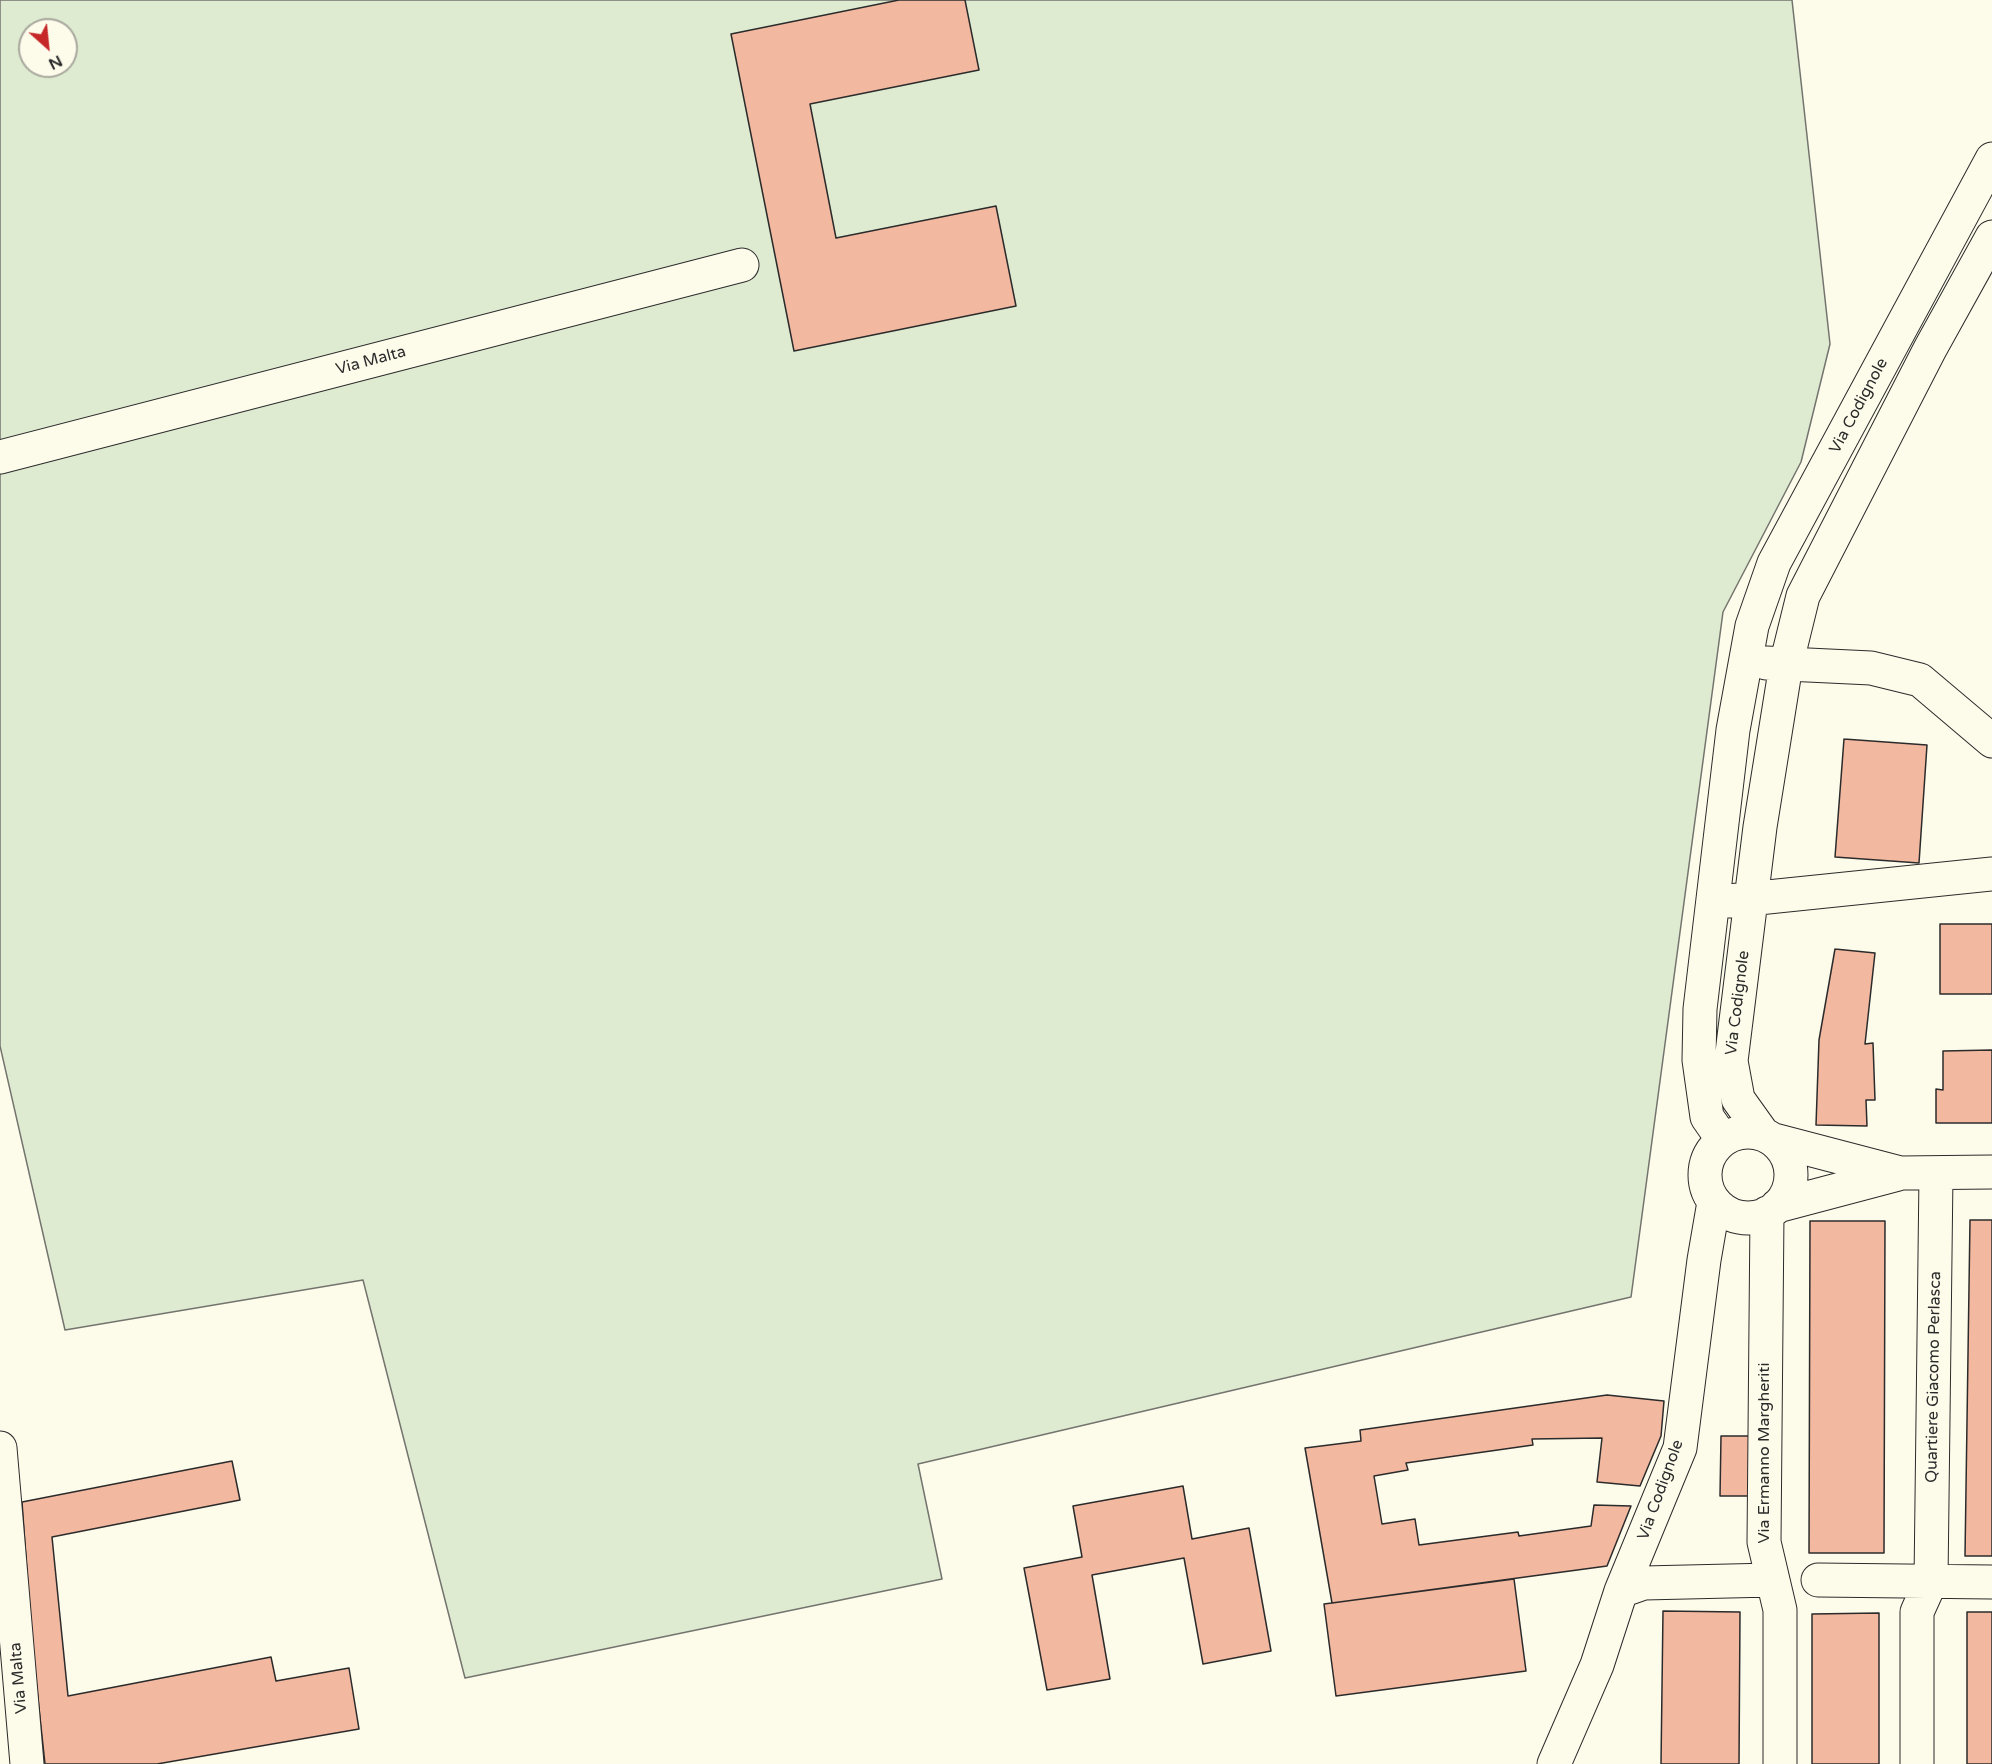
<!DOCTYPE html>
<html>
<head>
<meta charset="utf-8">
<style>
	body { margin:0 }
	#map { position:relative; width:1992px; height:1764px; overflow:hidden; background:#fdfbea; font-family:"Varela Round",sans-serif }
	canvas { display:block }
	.north { position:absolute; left:18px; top:18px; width:60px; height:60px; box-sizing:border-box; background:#fdfbea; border:2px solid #a9a89e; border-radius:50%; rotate:153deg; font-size:16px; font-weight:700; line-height:24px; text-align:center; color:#2b2b2b }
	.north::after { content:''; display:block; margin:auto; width:21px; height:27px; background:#c62828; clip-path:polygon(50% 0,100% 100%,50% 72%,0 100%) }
</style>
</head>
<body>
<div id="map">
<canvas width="1992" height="1764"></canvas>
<div class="north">N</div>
</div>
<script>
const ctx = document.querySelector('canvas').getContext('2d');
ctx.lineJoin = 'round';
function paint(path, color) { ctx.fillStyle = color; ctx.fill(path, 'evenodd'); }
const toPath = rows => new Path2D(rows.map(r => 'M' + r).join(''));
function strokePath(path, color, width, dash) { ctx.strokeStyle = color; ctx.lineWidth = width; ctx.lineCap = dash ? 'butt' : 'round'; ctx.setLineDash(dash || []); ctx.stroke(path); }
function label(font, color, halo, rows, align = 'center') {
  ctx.font = font + ' "Varela Round",sans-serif'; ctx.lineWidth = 4.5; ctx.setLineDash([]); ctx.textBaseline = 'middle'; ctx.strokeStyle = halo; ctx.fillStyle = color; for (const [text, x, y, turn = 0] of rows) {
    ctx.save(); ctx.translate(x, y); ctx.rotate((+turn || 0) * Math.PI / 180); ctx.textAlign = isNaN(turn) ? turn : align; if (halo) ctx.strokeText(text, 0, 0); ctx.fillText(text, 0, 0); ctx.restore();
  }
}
const green = toPath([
	[0,0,1792,0,1830,344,1801,462,1723,612,1631,1297,918,1464,942,1579,465,1678,363,1280,65,1330,0,1046,0,0],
	[30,30,66,30,66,66,30,66,30,30]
]);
const building = toPath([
	[899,0,965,0,979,70,810,104,836,238,996,206,1016,306,794,351,731,34,899,0],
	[1844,739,1927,745,1919,863,1835,857,1844,739],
	[1940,924,1992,924,1992,994,1940,994,1940,924],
	[1835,949,1875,953,1865,1044,1873,1043,1875,1100,1866,1100,1867,1126,1816,1125,1819,1040,1835,949],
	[1992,1050,1992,1123,1936,1123,1936,1089,1943,1090,1943,1051,1992,1050],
	[1970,1220,1992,1220,1992,1556,1965,1556,1970,1220],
	[1810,1221,1885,1221,1884,1553,1809,1553,1810,1221],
	[1607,1395,1664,1401,1661,1436,1640,1486,1597,1482,1602,1438,1532,1439,1533,1445,1406,1463,1408,1470,1374,1476,1382,1524,1415,1519,1419,1545,1518,1532,1519,1536,1591,1526,1594,1505,1631,1506,1607,1566,1332,1603,1305,1448,1361,1441,1360,1430,1607,1395],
	[1721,1436,1755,1436,1754,1496,1720,1496,1721,1436],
	[232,1461,240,1500,52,1537,68,1696,271,1657,276,1681,349,1668,359,1729,157,1764,45,1764,32,1643,22,1502,232,1461],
	[1183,1486,1192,1539,1249,1528,1271,1651,1203,1664,1184,1558,1092,1575,1110,1679,1047,1690,1024,1568,1082,1557,1073,1506,1183,1486],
	[1514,1579,1526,1671,1336,1696,1324,1604,1514,1579],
	[1663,1611,1740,1612,1739,1764,1661,1764,1663,1611],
	[1967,1612,1992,1612,1992,1764,1967,1764,1967,1612],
	[1879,1613,1879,1764,1812,1764,1812,1614,1879,1613]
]);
const minor = toPath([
	[0,457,742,265],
	[1766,663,1871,668,1920,680,1992,741],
	[1729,901,1992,874],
	'1705 1175a43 43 0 1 1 86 0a43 43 0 1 1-86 0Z',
	[1763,1134,1738,1099,1731,1061,1760,827,1786,665,1803,596,1930,349,1992,237],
	[1723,1140,1707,1117,1699,1060,1700,1009,1733,730,1752,626,1774,563,1992,159],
	[1774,1140,1900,1173,1992,1172],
	[1777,1206,1898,1174],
	[1767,1213,1764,1542,1780,1610,1780,1764],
	[0,1448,27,1764],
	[1818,1580,1992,1582],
	[1621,1591,1644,1583,1772,1580],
	[1554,1764,1597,1665,1621,1591,1680,1448,1704,1260,1714,1202],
	[1917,1764,1917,1612,1931,1581,1936,1174]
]);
const streetNames = [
	["Via Malta",371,361,-15],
	["Via Codignole",1859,406,-62],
	["Via Codignole",1738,1003,-83],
	["Quartiere Giacomo Perlasca",1934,1377,-89],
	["Via Ermanno Margheriti",1765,1453,-90],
	["Via Codignole",1661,1490,-70],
	["Via Malta",19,1678,-95]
];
paint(green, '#deebd1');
strokePath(green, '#74746e', 1.5);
paint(building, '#f2b8a0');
strokePath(building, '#2b2b2b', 1.5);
strokePath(minor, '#2b2b2b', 35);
strokePath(minor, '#fdfbea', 33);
label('16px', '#2b2b2b', '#fdfbea', streetNames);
</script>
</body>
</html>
